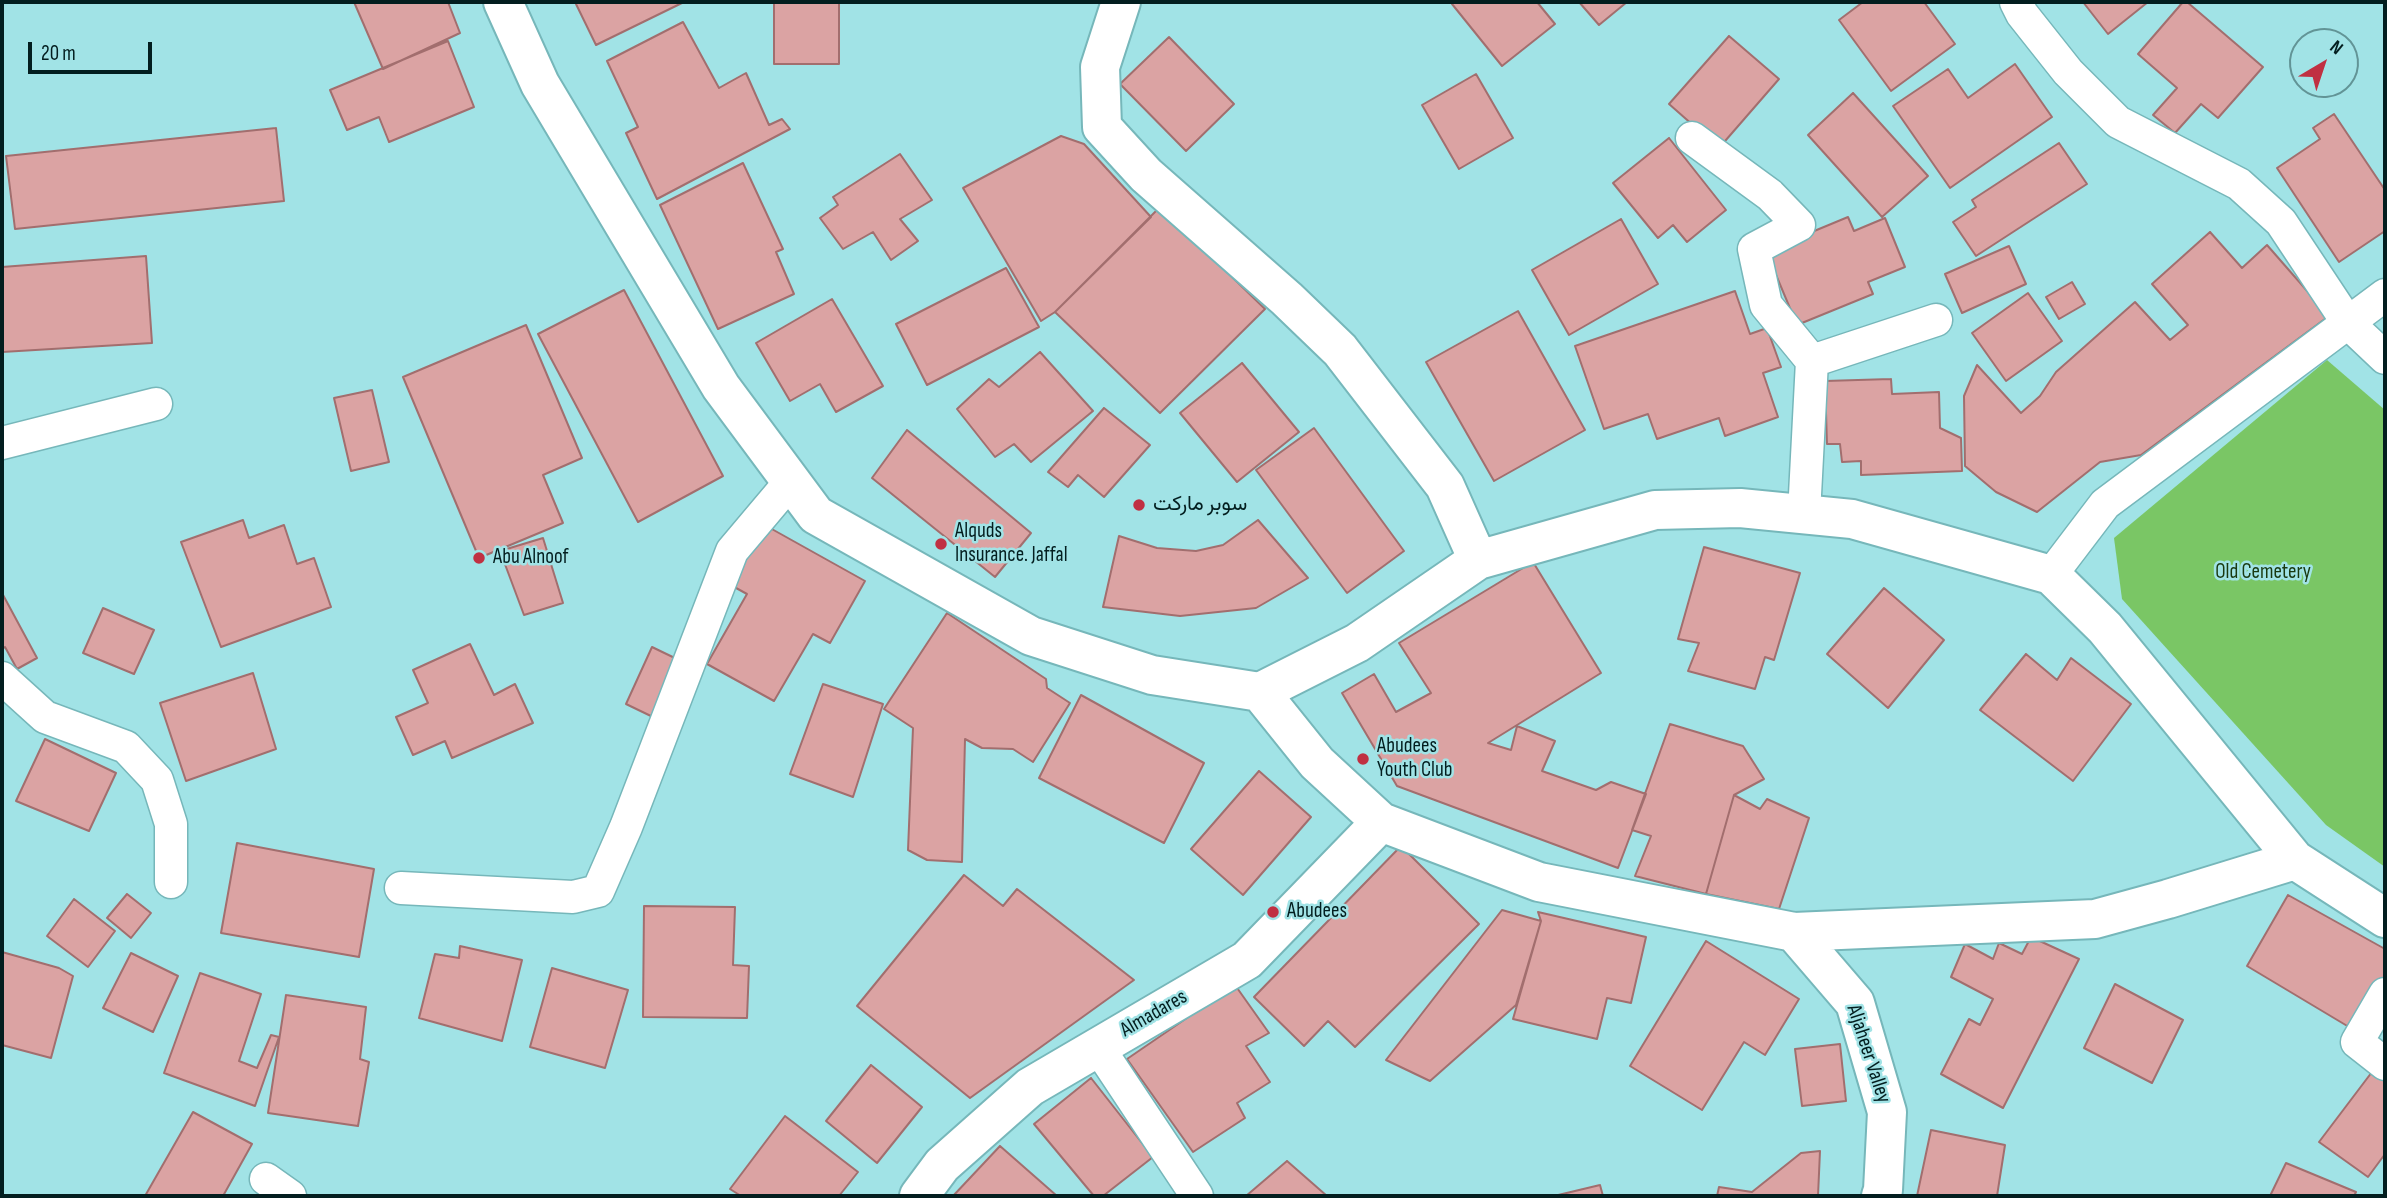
<!DOCTYPE html>
<html>
<head>
<meta charset="utf-8">
<style>
	body { margin:0 }
	#map { position:relative; width:2387px; height:1198px; overflow:hidden; background:#a1e3e6; font-family:"Sofia Sans Condensed",sans-serif }
	canvas { display:block }
	.frame { position:absolute; inset:0; border:4px solid #031e1f; pointer-events:none }
	.north { position:absolute; left:2289px; top:28px; width:70px; height:70px; box-sizing:border-box; background:#a1e3e6; border:2px solid #629496; border-radius:50%; rotate:39deg; font-size:19px; font-weight:700; line-height:28px; text-align:center; color:#031e1f }
	.north::after { content:''; display:block; margin:auto; width:24px; height:32px; background:#c03042; clip-path:polygon(50% 0,100% 100%,50% 72%,0 100%) }
	.scale { position:absolute; left:28px; top:42px; width:124px; height:32px; box-sizing:border-box; border:4px solid #031e1f; border-top:0; padding-left:9px; font-size:21px; line-height:24px; white-space:nowrap; color:#031e1f; -webkit-text-stroke:5px #a1e3e6; paint-order:stroke }
</style>
</head>
<body>
<div id="map">
<canvas width="2387" height="1198"></canvas>
<div class="frame"></div>
<div class="north">N</div>
<div class="scale">20 m</div>
</div>
<script>
const ctx = document.querySelector('canvas').getContext('2d');
ctx.lineJoin = 'round';
function paint(path, color) { ctx.fillStyle = color; ctx.fill(path, 'evenodd'); }
const toPath = rows => new Path2D(rows.map(r => 'M' + r).join(''));
function strokePath(path, color, width, dash) { ctx.strokeStyle = color; ctx.lineWidth = width; ctx.lineCap = dash ? 'butt' : 'round'; ctx.setLineDash(dash || []); ctx.stroke(path); }
function label(font, color, halo, rows, align = 'center') {
  ctx.font = font + ' "Sofia Sans Condensed",Vazirmatn,sans-serif'; ctx.lineWidth = 5; ctx.setLineDash([]); ctx.textBaseline = 'middle'; ctx.strokeStyle = halo; ctx.fillStyle = color; for (const [text, x, y, turn = 0] of rows) {
    ctx.save(); ctx.translate(x, y); ctx.rotate((+turn || 0) * Math.PI / 180); ctx.textAlign = isNaN(turn) ? turn : align; if (halo) ctx.strokeText(text, 0, 0); ctx.fillText(text, 0, 0); ctx.restore();
  }
}
const green = toPath([
	[2327,360,2385,410,2385,867,2326,825,2122,599,2114,538]
]);
const building = toPath([
	[354,2,448,2,460,33,383,69,354,2],
	[575,2,684,2,596,45,575,2],
	[774,2,839,2,839,64,774,64,774,2],
	[1454,2,1537,2,1555,24,1502,66,1452,4,1454,2],
	[1579,2,1627,2,1599,25,1579,2],
	[1863,2,1924,2,1955,44,1891,91,1839,20,1863,2],
	[2083,2,2148,2,2108,34,2083,2],
	[2183,2,2187,2,2263,67,2218,118,2201,104,2175,133,2153,115,2177,88,2138,54,2183,2],
	[683,22,719,88,746,73,769,125,782,119,790,129,657,199,626,133,638,127,607,61,683,22],
	[1729,36,1779,79,1719,148,1669,104,1729,36],
	[1169,37,1234,104,1186,151,1120,84,1169,37],
	[448,41,474,107,389,142,379,117,347,130,330,90,448,41],
	[2015,64,2052,117,1950,188,1893,106,1948,69,1968,98,2015,64],
	[1476,74,1513,138,1459,169,1422,105,1476,74],
	[1853,93,1928,176,1882,217,1808,135,1853,93],
	[2334,114,2385,190,2385,231,2339,262,2277,168,2320,139,2313,128,2334,114],
	[276,128,284,201,15,229,6,156,276,128],
	[1061,136,1084,144,1151,217,1055,312,1041,321,963,188,1061,136],
	[1669,138,1726,210,1687,242,1673,225,1658,238,1613,183,1669,138],
	[2059,143,2087,184,1976,256,1953,222,1976,207,1972,200,2059,143],
	[900,154,932,200,900,219,918,241,891,260,873,232,843,249,820,218,838,205,833,197,900,154],
	[743,163,783,249,776,252,794,294,718,329,660,205,743,163],
	[1160,207,1265,309,1160,413,1055,312,1160,207],
	[1848,217,1854,231,1885,218,1905,267,1868,282,1873,294,1797,325,1766,251,1848,217],
	[1621,219,1658,284,1569,335,1532,270,1621,219],
	[2210,232,2242,268,2267,245,2329,316,2141,455,2100,462,2037,512,1996,492,1965,466,1964,396,1977,365,2021,413,2040,396,2056,372,2135,302,2170,340,2188,325,2152,284,2210,232],
	[2009,246,2026,284,1962,313,1945,274,2009,246],
	[146,256,152,343,2,352,2,267,146,256],
	[1006,268,1039,327,927,385,896,324,1006,268],
	[2072,282,2085,304,2059,319,2046,297,2072,282],
	[624,290,723,476,638,522,538,334,624,290],
	[1735,291,1750,334,1767,328,1781,367,1763,373,1778,417,1725,436,1719,418,1657,439,1648,414,1604,429,1575,346,1735,291],
	[2028,293,2062,341,2006,381,1972,333,2028,293],
	[832,299,883,386,836,412,820,384,790,401,756,343,832,299],
	[1518,311,1585,430,1494,481,1426,362,1518,311],
	[526,325,582,458,543,475,563,523,479,558,403,377,526,325],
	[1040,352,1093,411,1031,462,1014,444,995,457,957,409,989,379,999,387,1040,352],
	[1242,363,1299,432,1237,482,1180,413,1242,363],
	[1891,379,1892,394,1939,392,1940,428,1961,438,1962,471,1861,475,1861,461,1842,462,1840,444,1827,444,1825,381,1891,379],
	[372,390,389,462,351,471,334,398,372,390],
	[1104,408,1150,445,1104,497,1078,475,1068,487,1048,472,1104,408],
	[1314,428,1404,551,1347,593,1256,470,1314,428],
	[907,430,1031,533,995,577,872,478,907,430],
	[243,520,249,538,284,525,297,564,314,558,331,607,221,647,181,542,243,520],
	[1258,520,1308,578,1256,608,1180,616,1103,607,1119,536,1157,548,1196,551,1223,545,1258,520],
	[761,523,865,581,830,643,813,634,774,701,707,664,747,594,727,583,761,523],
	[543,538,563,603,524,615,500,551,543,538],
	[1704,547,1800,573,1774,660,1765,657,1755,689,1688,671,1699,643,1678,639,1704,547],
	[1533,562,1601,673,1488,743,1511,750,1517,726,1555,741,1542,771,1596,790,1611,782,1646,794,1618,868,1397,786,1342,693,1374,674,1396,712,1431,693,1399,643,1533,562],
	[1884,588,1944,640,1888,708,1827,654,1884,588],
	[2,593,37,658,17,669,5,647,2,649,2,593],
	[103,608,154,630,134,674,83,653,103,608],
	[947,613,1046,679,1047,688,1070,703,1033,762,1013,749,982,748,965,739,962,862,927,860,908,850,913,728,884,709,947,613],
	[470,644,494,695,515,684,533,723,452,758,445,741,413,755,396,717,428,703,413,670,470,644],
	[652,647,681,661,655,718,626,704,652,647],
	[2026,654,2057,680,2071,658,2131,704,2073,781,1980,710,2026,654],
	[253,673,276,749,186,781,160,703,253,673],
	[823,684,883,704,853,797,790,774,823,684],
	[1081,695,1204,763,1164,843,1039,778,1081,695],
	[1670,724,1743,746,1764,779,1734,795,1706,894,1635,876,1651,836,1632,830,1670,724],
	[45,739,116,773,89,831,16,801,45,739],
	[1259,771,1311,817,1243,895,1191,849,1259,771],
	[1734,795,1760,809,1767,799,1809,818,1779,909,1706,894,1734,795],
	[237,843,374,869,359,957,221,933,237,843],
	[1401,846,1479,924,1355,1047,1328,1021,1304,1046,1254,997,1401,846],
	[964,875,1003,906,1017,889,1134,980,970,1098,857,1006,964,875],
	[127,894,151,913,131,938,107,918,127,894],
	[2288,895,2385,949,2385,985,2359,1033,2247,966,2288,895],
	[74,899,115,931,88,967,47,936,74,899],
	[644,906,735,907,733,965,749,966,747,1018,643,1017,644,906],
	[1502,910,1541,921,1516,1005,1430,1081,1386,1060,1502,910],
	[1538,912,1646,937,1631,1003,1607,998,1597,1039,1513,1019,1541,921,1538,912],
	[2031,937,2079,959,2003,1108,1941,1074,1969,1019,1980,1025,1993,999,1951,977,1965,944,1993,959,1999,943,2022,954,2031,937],
	[1706,941,1799,999,1765,1055,1744,1042,1702,1110,1630,1066,1706,941],
	[460,946,522,960,502,1041,419,1018,435,954,459,958,460,946],
	[2,952,59,968,73,976,51,1058,2,1045,2,952],
	[131,953,178,976,153,1032,103,1008,131,953],
	[552,968,628,990,605,1068,530,1047,552,968],
	[200,973,261,994,239,1061,257,1068,271,1035,279,1037,255,1106,164,1073,200,973],
	[2115,984,2183,1020,2152,1083,2084,1048,2115,984],
	[1235,985,1269,1033,1246,1046,1270,1082,1237,1103,1245,1118,1193,1152,1127,1059,1235,985],
	[286,995,366,1007,360,1059,369,1062,358,1126,268,1113,286,995],
	[1840,1044,1846,1101,1802,1106,1795,1049,1840,1044],
	[2378,1064,2385,1070,2385,1154,2368,1177,2319,1142,2378,1064],
	[871,1065,922,1107,877,1163,826,1121,871,1065],
	[1091,1078,1153,1157,1103,1196,1094,1196,1034,1124,1091,1078],
	[193,1112,252,1144,223,1196,145,1196,193,1112],
	[785,1116,858,1172,839,1196,741,1196,730,1189,785,1116],
	[1931,1130,2005,1145,1997,1196,1917,1196,1931,1130],
	[1000,1146,1057,1196,953,1196,1000,1146],
	[1820,1151,1818,1196,1717,1196,1719,1187,1752,1192,1801,1153,1820,1151],
	[1287,1161,1327,1196,1246,1196,1287,1161],
	[2286,1163,2356,1192,2354,1196,2270,1196,2286,1163],
	[1600,1185,1603,1196,1554,1196,1600,1185]
]);
const street = toPath([
	[2016,2,2022,14,2068,72,2118,122,2239,184,2281,222,2348,323,2385,358],
	[1692,138,1770,195,1799,225,1754,249,1766,305,1812,361],
	[2,443,156,404],
	[1804,514,1812,361,1936,320],
	[2051,575,2105,504,2385,295],
	[2,678,45,717,126,747,157,780,171,824,171,882],
	[401,888,573,897,598,891,626,827,732,551,791,481],
	[2385,994,2357,1042,2385,1064],
	[1098,1047,1197,1196],
	[266,1179,290,1196]
]);
const secondary = toPath([
	[503,2,540,84,721,387,816,515,1031,636,1152,675,1260,692,1357,643,1478,560,1655,510,1740,508,1852,519,2051,575,2105,628,2295,860,2385,918],
	[1121,2,1100,67,1102,127,1146,175,1287,299,1340,350,1445,486,1478,560],
	[1260,692,1317,763,1381,822,1539,882,1794,932,2095,919,2168,899,2295,860],
	[1794,932,1855,1003,1887,1112,1883,1190,1881,1196],
	[919,1196,942,1165,1030,1087,1247,960,1381,822]
]);
const markers = [
	[1139,505,7,"#c03042"],
	[941,544,7,"#c03042"],
	[479,558,7,"#c03042"],
	[1363,759,7,"#c03042"],
	[1273,912,7,"#c03042"]
];
const poiNames = [
	["سوبر ماركت",1153,505],
	["Alquds",955,532],
	["Insurance. Jaffal",955,556],
	["Abu Alnoof",493,558],
	["Abudees",1377,747],
	["Youth Club",1377,771],
	["Abudees",1287,912]
];
const parkNames = [
	["Old Cemetery",2263,573]
];
const streetNames = [
	["Almadares",1154,1014,-30],
	["Aljaheer Valley",1868,1054,72]
];
paint(green, '#7ac665');
paint(building, '#dba3a3');
strokePath(building, '#a26e6e', 2);
strokePath(street, '#76b7ba', 35);
strokePath(secondary, '#76b7ba', 42);
strokePath(street, '#fff', 32);
strokePath(secondary, '#fff', 38);
for (const [x, y, r, color] of markers) { const dot = new Path2D(); dot.arc(x, y, r, 0, 2 * Math.PI); ctx.fillStyle = color; ctx.fill(dot); strokePath(dot, '#a1e3e6', 2.5); }
label('21px', '#031e1f', '#a1e3e6', poiNames, 'left');
label('21px', '#193910', '#a1e3e6', parkNames);
label('21px', '#031e1f', '#a1e3e6', streetNames);
</script>
</body>
</html>
